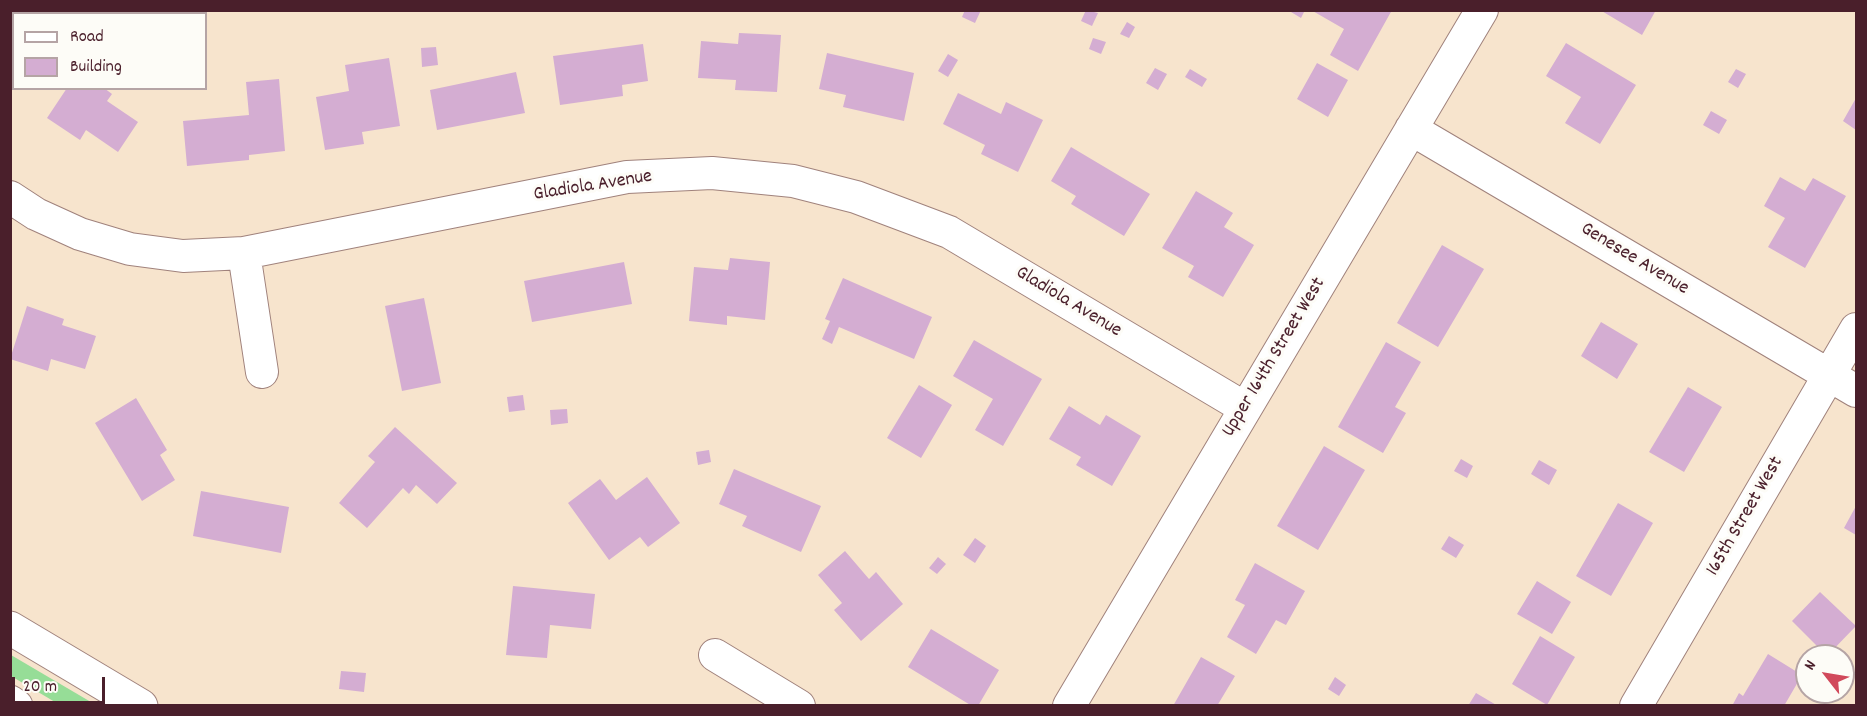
<!DOCTYPE html>
<html>
<head>
<meta charset="utf-8">
<style>
	body { margin:0 }
	#map { position:relative; width:1867px; height:716px; overflow:hidden; background:#f7e4cd; font-family:Dekko,sans-serif }
	canvas { display:block }
	.frame { position:absolute; inset:0; border:12px solid #4a1f2b; pointer-events:none }
	.legend { position:absolute; left:12px; top:12px; width:195px; height:78px; box-sizing:border-box; background:#fdfcf7; border:2px solid #b5a4a5; margin:0; padding:8px 10px; list-style:none; font-size:18px; color:#4a1f2b }
	.legend li { display:flex; align-items:center; gap:12px; height:30px }
	.legend b { width:30px; border:2px solid #b5a4a5 }
	.north { position:absolute; left:1795px; top:644px; width:60px; height:60px; box-sizing:border-box; background:#fdfcf7; border:2px solid #b5a4a5; border-radius:50%; rotate:301deg; font-size:16px; font-weight:700; line-height:24px; text-align:center; color:#4a1f2b }
	.north::after { content:''; display:block; margin:auto; width:21px; height:27px; background:#d1495b; clip-path:polygon(50% 0,100% 100%,50% 72%,0 100%) }
	.scale { position:absolute; left:12px; top:677px; width:93px; height:27px; box-sizing:border-box; border:3px solid #4a1f2b; border-top:0; padding-left:8px; font-size:18px; line-height:21px; white-space:nowrap; color:#4a1f2b; -webkit-text-stroke:4px #fdfcf7; paint-order:stroke }
</style>
</head>
<body>
<div id="map">
<canvas width="1867" height="716"></canvas>
<div class="frame"></div>
<ul class="legend">
<li><b style="height:8px;background:#fff"></b>Road</li>
<li><b style="height:16px;background:#d4add2"></b>Building</li>
</ul>
<div class="north">N</div>
<div class="scale">20 m</div>
</div>
<script>
const ctx = document.querySelector('canvas').getContext('2d');
ctx.lineJoin = 'round';
function paint(path, color) { ctx.fillStyle = color; ctx.fill(path, 'evenodd'); }
const toPath = rows => new Path2D(rows.map(r => 'M' + r).join(''));
function strokePath(path, color, width, dash) { ctx.strokeStyle = color; ctx.lineWidth = width; ctx.lineCap = dash ? 'butt' : 'round'; ctx.setLineDash(dash || []); ctx.stroke(path); }
function label(font, color, halo, rows, align = 'center') {
  ctx.font = font + ' Dekko,sans-serif'; ctx.lineWidth = 6; ctx.setLineDash([]); ctx.textBaseline = 'middle'; ctx.strokeStyle = halo; ctx.fillStyle = color; for (const [text, x, y, turn = 0] of rows) {
    ctx.save(); ctx.translate(x, y); ctx.rotate((+turn || 0) * Math.PI / 180); ctx.textAlign = isNaN(turn) ? turn : align; if (halo) ctx.strokeText(text, 0, 0); ctx.fillText(text, 0, 0); ctx.restore();
  }
}
const green = toPath([
	[11,655,96,705,60,705,11,676]
]);
const building = toPath([
	[10,10,53,10,54,14,14,14,14,26,10,26],
	[965,10,981,10,975,23,962,17],
	[1086,10,1098,13,1092,26,1081,21],
	[1292,10,1305,10,1301,18,1291,12],
	[1311,10,1392,10,1358,71,1330,55,1344,29],
	[1600,10,1656,10,1642,35],
	[1127,22,1135,27,1129,38,1120,34],
	[739,33,781,35,777,92,735,90,736,80,698,78,701,41,738,44],
	[1093,38,1106,42,1101,54,1089,49],
	[1566,43,1636,85,1600,144,1565,123,1581,97,1546,76],
	[643,44,648,81,622,85,623,96,560,105,553,56],
	[436,47,438,65,422,67,421,48],
	[827,53,914,73,904,121,843,107,846,95,819,89],
	[948,54,958,60,948,77,938,71],
	[389,58,400,126,362,132,364,144,325,150,316,97,349,91,345,65],
	[1317,63,1348,80,1328,117,1297,99],
	[1155,68,1167,74,1158,90,1146,83],
	[1190,69,1207,79,1202,87,1185,77],
	[1736,69,1746,74,1738,88,1728,82],
	[516,72,525,113,437,130,430,90],
	[279,79,285,151,249,155,249,160,187,166,183,121,249,115,246,82],
	[67,88,104,88,112,94,107,101,138,122,118,152,86,130,80,140,47,118],
	[958,93,1001,114,1006,102,1043,120,1018,172,981,154,985,145,943,124],
	[1856,98,1856,130,1843,121],
	[1711,111,1727,120,1719,134,1703,125],
	[1071,147,1150,194,1124,236,1071,204,1076,196,1051,181],
	[1780,177,1805,191,1813,178,1846,196,1805,268,1768,247,1785,218,1764,206],
	[1196,191,1233,213,1224,227,1254,245,1223,297,1188,277,1194,266,1162,248],
	[1442,245,1484,269,1438,347,1397,323],
	[730,258,770,262,765,320,727,316,727,325,689,321,694,267,728,270],
	[624,262,632,304,532,322,524,281],
	[843,278,932,317,914,359,839,327,832,344,822,339,830,321,825,319],
	[424,298,441,383,402,391,385,306],
	[27,306,64,319,62,325,96,336,85,369,51,359,48,371,10,359],
	[1601,322,1638,344,1617,379,1581,356],
	[974,340,1042,379,1003,446,975,430,993,399,953,376],
	[1386,342,1421,362,1395,407,1406,413,1383,453,1338,427],
	[919,385,952,405,921,458,887,438],
	[1688,387,1722,407,1684,472,1649,452],
	[523,395,525,410,509,412,507,397],
	[136,398,167,450,160,455,175,480,142,501,95,423],
	[1069,406,1100,425,1106,415,1141,436,1112,486,1076,465,1081,457,1049,439],
	[567,409,568,423,551,425,550,410],
	[395,427,457,483,437,504,416,485,409,494,403,488,367,528,339,503,375,462,368,456],
	[1324,446,1365,470,1318,550,1277,526],
	[709,450,711,462,698,465,696,452],
	[1461,459,1473,466,1467,478,1454,471],
	[1539,460,1557,470,1549,485,1531,474],
	[734,469,821,506,801,552,742,526,747,516,719,504],
	[647,477,680,523,648,547,640,537,609,560,568,503,600,479,616,500],
	[201,491,289,507,281,553,193,536],
	[1618,503,1653,523,1611,596,1576,576],
	[1856,506,1856,535,1844,528],
	[1449,536,1464,545,1456,558,1441,549],
	[975,538,986,546,975,563,963,555],
	[845,551,869,579,876,572,903,604,861,641,834,610,842,603,818,575],
	[938,557,946,564,937,574,929,568],
	[1255,563,1305,591,1286,625,1276,620,1256,654,1227,637,1245,605,1235,600],
	[1537,581,1571,602,1552,634,1517,614],
	[513,586,595,594,591,629,550,625,547,658,506,655],
	[1820,592,1856,626,1827,656,1792,621],
	[931,629,999,670,978,706,972,706,908,667],
	[1540,636,1575,657,1547,705,1512,684],
	[1768,654,1802,675,1784,706,1732,706,1739,693,1743,696],
	[1201,657,1235,676,1217,706,1173,706],
	[341,671,366,673,364,692,339,689],
	[1335,677,1346,685,1339,696,1328,689],
	[1476,693,1498,706,1468,706]
]);
const minor = toPath([
	[1411,129,1856,391],
	[10,197,36,214,80,234,130,249,183,256,244,253,627,177,712,173,793,181,856,197,949,232,1245,408],
	[244,253,262,372],
	[715,655,799,706],
	[1069,706,1482,10],
	[1636,706,1856,329]
]);
const primary = toPath([
	[10,628,141,706],
	[10,702,16,706]
]);
const streetNames = [
	["Gladiola Avenue",593,187,-9],
	["Genesee Avenue",1634,260,31],
	["Gladiola Avenue",1068,303,31],
	["Upper 164th Street West",1275,358,-59],
	["165th Street West",1746,517,-60]
];
paint(green, '#96dd97');
paint(building, '#d4add2');
strokePath(minor, '#a0827c', 34);
strokePath(primary, '#a0827c', 35);
strokePath(minor, '#fff', 32);
strokePath(primary, '#fff', 33);
label('20px', '#4a1f2b', '#fdfcf7', streetNames);
</script>
</body>
</html>
